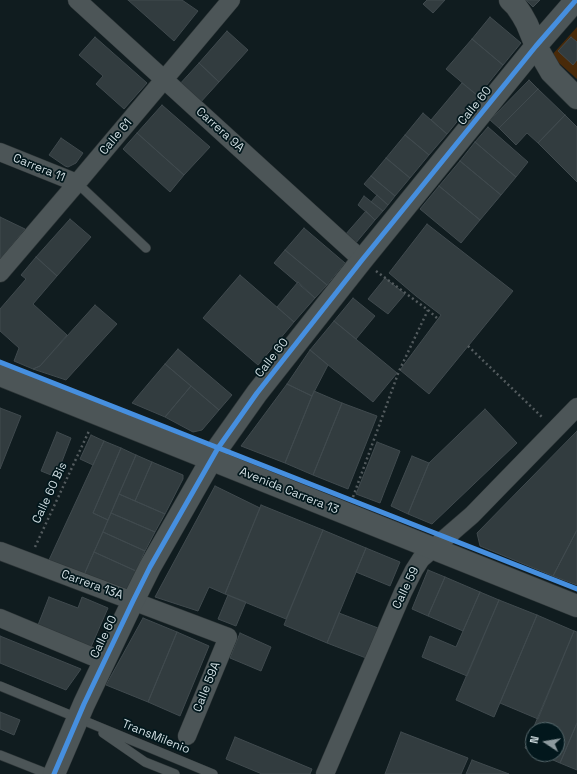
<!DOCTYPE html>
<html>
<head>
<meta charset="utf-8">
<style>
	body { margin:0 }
	#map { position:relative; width:577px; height:774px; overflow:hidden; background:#101c1f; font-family:"Space Grotesk",sans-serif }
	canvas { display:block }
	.north { position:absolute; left:525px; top:722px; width:40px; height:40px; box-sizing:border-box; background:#02171c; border:1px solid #55676b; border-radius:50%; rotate:282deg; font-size:11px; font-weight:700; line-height:16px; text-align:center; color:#d1dee2 }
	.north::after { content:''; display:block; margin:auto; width:14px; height:18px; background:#8d9a9e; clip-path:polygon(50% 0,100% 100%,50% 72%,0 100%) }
</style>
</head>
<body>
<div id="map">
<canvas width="577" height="774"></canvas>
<div class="north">N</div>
</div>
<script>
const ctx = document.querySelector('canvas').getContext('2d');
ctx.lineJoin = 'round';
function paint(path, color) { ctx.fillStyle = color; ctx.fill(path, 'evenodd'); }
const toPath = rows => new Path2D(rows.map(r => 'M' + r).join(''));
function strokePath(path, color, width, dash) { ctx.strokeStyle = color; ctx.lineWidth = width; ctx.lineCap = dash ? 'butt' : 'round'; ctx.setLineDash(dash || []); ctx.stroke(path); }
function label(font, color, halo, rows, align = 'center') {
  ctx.font = font + ' "Space Grotesk",sans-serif'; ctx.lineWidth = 3.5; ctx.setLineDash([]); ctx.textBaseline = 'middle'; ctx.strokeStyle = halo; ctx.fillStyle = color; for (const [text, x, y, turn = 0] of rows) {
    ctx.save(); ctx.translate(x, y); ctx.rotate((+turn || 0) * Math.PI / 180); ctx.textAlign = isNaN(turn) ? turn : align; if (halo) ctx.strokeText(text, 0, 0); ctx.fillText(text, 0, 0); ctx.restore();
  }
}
const green = toPath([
	[577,27,577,79,551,56]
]);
const building = toPath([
	[128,0,182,0,198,11,174,41,128,0],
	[427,0,445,0,433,13,423,4,427,0],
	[526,0,540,0,533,7,526,0],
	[490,17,521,43,503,65,472,39,490,17],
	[227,31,248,50,219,82,199,63,227,31],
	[95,37,147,83,124,109,96,84,103,76,79,55,95,37],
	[571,37,577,42,577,60,573,65,558,51,571,37],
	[472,39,503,65,478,96,446,69,472,39],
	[199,63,219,82,199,104,178,86,199,63],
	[529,80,538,89,499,128,490,120,529,80],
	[462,83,478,96,447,134,431,120,462,83],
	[538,89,565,115,538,143,527,133,516,145,499,128,538,89],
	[162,105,210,147,184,175,137,133,162,105],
	[423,113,447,134,429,155,405,135,423,113],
	[565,115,577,127,577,182,538,143,565,115],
	[488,127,528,162,516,177,475,142,488,127],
	[137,133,184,175,170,192,123,149,137,133],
	[405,135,429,155,410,178,386,158,405,135],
	[61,138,83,153,76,163,68,167,65,166,49,155,61,138],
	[475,142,516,177,501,195,460,161,475,142],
	[386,158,410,178,395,196,371,176,386,158],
	[460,161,501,195,480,220,439,186,460,161],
	[371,176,395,196,388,205,364,184,371,176],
	[439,186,480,220,461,243,420,209,439,186],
	[377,195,388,205,383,211,371,202,377,195],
	[364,196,383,211,375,220,358,205,364,196],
	[366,211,375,220,355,244,345,235,366,211],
	[0,217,25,229,0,259,0,217],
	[70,219,91,237,57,276,36,257,70,219],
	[427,224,513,291,429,394,400,370,441,315,416,296,389,273,427,224],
	[304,228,345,263,327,285,285,250,304,228],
	[285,250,327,285,315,298,274,263,285,250],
	[36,257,57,276,33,304,67,335,40,366,33,369,14,361,19,348,0,331,0,309,26,279,21,275,36,257],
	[240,275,294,322,258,365,203,318,240,275],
	[385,278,405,294,388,314,368,299,385,278],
	[298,282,315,298,294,322,277,307,298,282],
	[353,298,375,316,356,339,334,321,353,298],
	[95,305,117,324,66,380,33,369,40,366,95,305],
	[334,321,397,373,373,402,310,350,334,321],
	[178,349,232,395,219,410,165,364,178,349],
	[310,350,328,365,312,396,287,384,310,350],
	[165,364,191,386,165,417,132,403,165,364],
	[287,384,312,396,285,463,241,446,287,384],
	[191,386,219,410,202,430,193,432,165,417,191,386],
	[314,391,342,403,313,475,285,463,314,391],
	[342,403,377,416,348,489,313,475,342,403],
	[0,408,21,416,0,469,0,408],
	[485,409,517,443,432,524,408,514,429,463,485,409],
	[577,431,577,530,553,576,480,546,477,533,577,431],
	[57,432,71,438,56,477,41,471,57,432],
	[91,435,104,441,93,465,80,459,91,435],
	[104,441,121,448,93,513,108,520,84,575,49,560,104,441],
	[377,442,400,451,380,503,356,494,377,442],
	[121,448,136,455,108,520,93,513,121,448],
	[136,455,152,462,135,501,119,494,136,455],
	[412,456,429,463,408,514,391,506,412,456],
	[152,462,183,475,183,479,165,514,135,501,152,462],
	[215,486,260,508,225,594,209,587,198,611,155,597,215,486],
	[119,494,165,514,155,532,111,513,119,494],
	[261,505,323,530,286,619,225,594,261,505],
	[111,513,155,532,145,551,103,532,111,513],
	[323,530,366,548,327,643,284,625,323,530],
	[577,530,577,585,553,576,577,530],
	[103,532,145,551,136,571,94,552,103,532],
	[366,548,400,562,390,586,356,572,366,548],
	[94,552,136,571,128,588,121,592,84,575,94,552],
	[428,570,445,577,428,616,412,609,428,570],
	[445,577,480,592,463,631,428,616,445,577],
	[480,592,499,600,467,676,422,657,430,636,456,647,480,592],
	[228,595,246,602,236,626,218,619,228,595],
	[49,597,78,608,82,597,108,608,91,647,38,625,49,597],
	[499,600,537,615,494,717,456,700,499,600],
	[339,613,378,628,366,658,327,643,339,613],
	[537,615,574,631,538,719,500,703,537,615],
	[143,618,177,632,148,702,106,685,143,618],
	[574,631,577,632,577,723,560,763,539,754,557,754,557,730,533,730,533,752,525,748,574,631],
	[177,632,209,646,180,716,148,702,177,632],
	[240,633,271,647,261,671,230,658,240,633],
	[0,636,81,669,66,690,0,663,0,636],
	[0,712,20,720,14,735,0,729,0,712],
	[577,723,577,770,560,763,577,723],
	[401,732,468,758,461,774,385,774,401,732],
	[235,737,312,769,310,774,262,774,226,759,235,737],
	[472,760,509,774,466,774,472,760]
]);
const path = toPath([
	[376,271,428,310,438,319],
	[468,346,543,418],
	[353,497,399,371,428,310],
	[35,547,89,431]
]);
const service = toPath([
	[77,183,146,248],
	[0,686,213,774],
	[103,733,145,762,175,774],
	[0,755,48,774]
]);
const minor = toPath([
	[77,0,362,260],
	[0,152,77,183],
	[0,273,77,183,231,0],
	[0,551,228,637,187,736],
	[0,618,103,661],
	[325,774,403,592,414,570,421,559,472,515,577,407]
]);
const tertiary = toPath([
	[510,0,516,6,522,15,527,24,536,46,551,72,577,98],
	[54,774,84,704,133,601,150,567,218,448,257,393,362,260,536,46,576,0]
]);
const secondary = toPath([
	[0,375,577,606]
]);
const cycleway = toPath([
	[0,362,577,589],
	[54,774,84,704,133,601,150,567,218,448,257,393,362,260,536,46,576,0]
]);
const streetNames = [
	["Calle 60",475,106,-51],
	["Carrera 9A",220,130,42],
	["Calle 61",116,137,-50],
	["Carrera 11",39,168,22],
	["Calle 60",272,358,-52],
	["Avenida Carrera 13",289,491,22],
	["Calle 60 Bis",50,493,-65],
	["Carrera 13A",92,585,20],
	["Calle 59",406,588,-64],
	["Calle 60",104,637,-64],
	["Calle 59A",207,687,-68],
	["TransMilenio",156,737,22]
];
paint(green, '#492a09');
paint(building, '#323c3f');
strokePath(building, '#404a4e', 1);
strokePath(service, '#2e3638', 10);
strokePath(minor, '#2e3638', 19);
strokePath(tertiary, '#2e3638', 23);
strokePath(secondary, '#2e3638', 23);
strokePath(path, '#535b5e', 2.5, [2, 3]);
strokePath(service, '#4c5557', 9);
strokePath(minor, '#4c5557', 18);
strokePath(tertiary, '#4c5557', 22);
strokePath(secondary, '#4c5557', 22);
strokePath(cycleway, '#468fdf', 5);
label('12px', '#d1dee2', '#02171c', streetNames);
</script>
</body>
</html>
